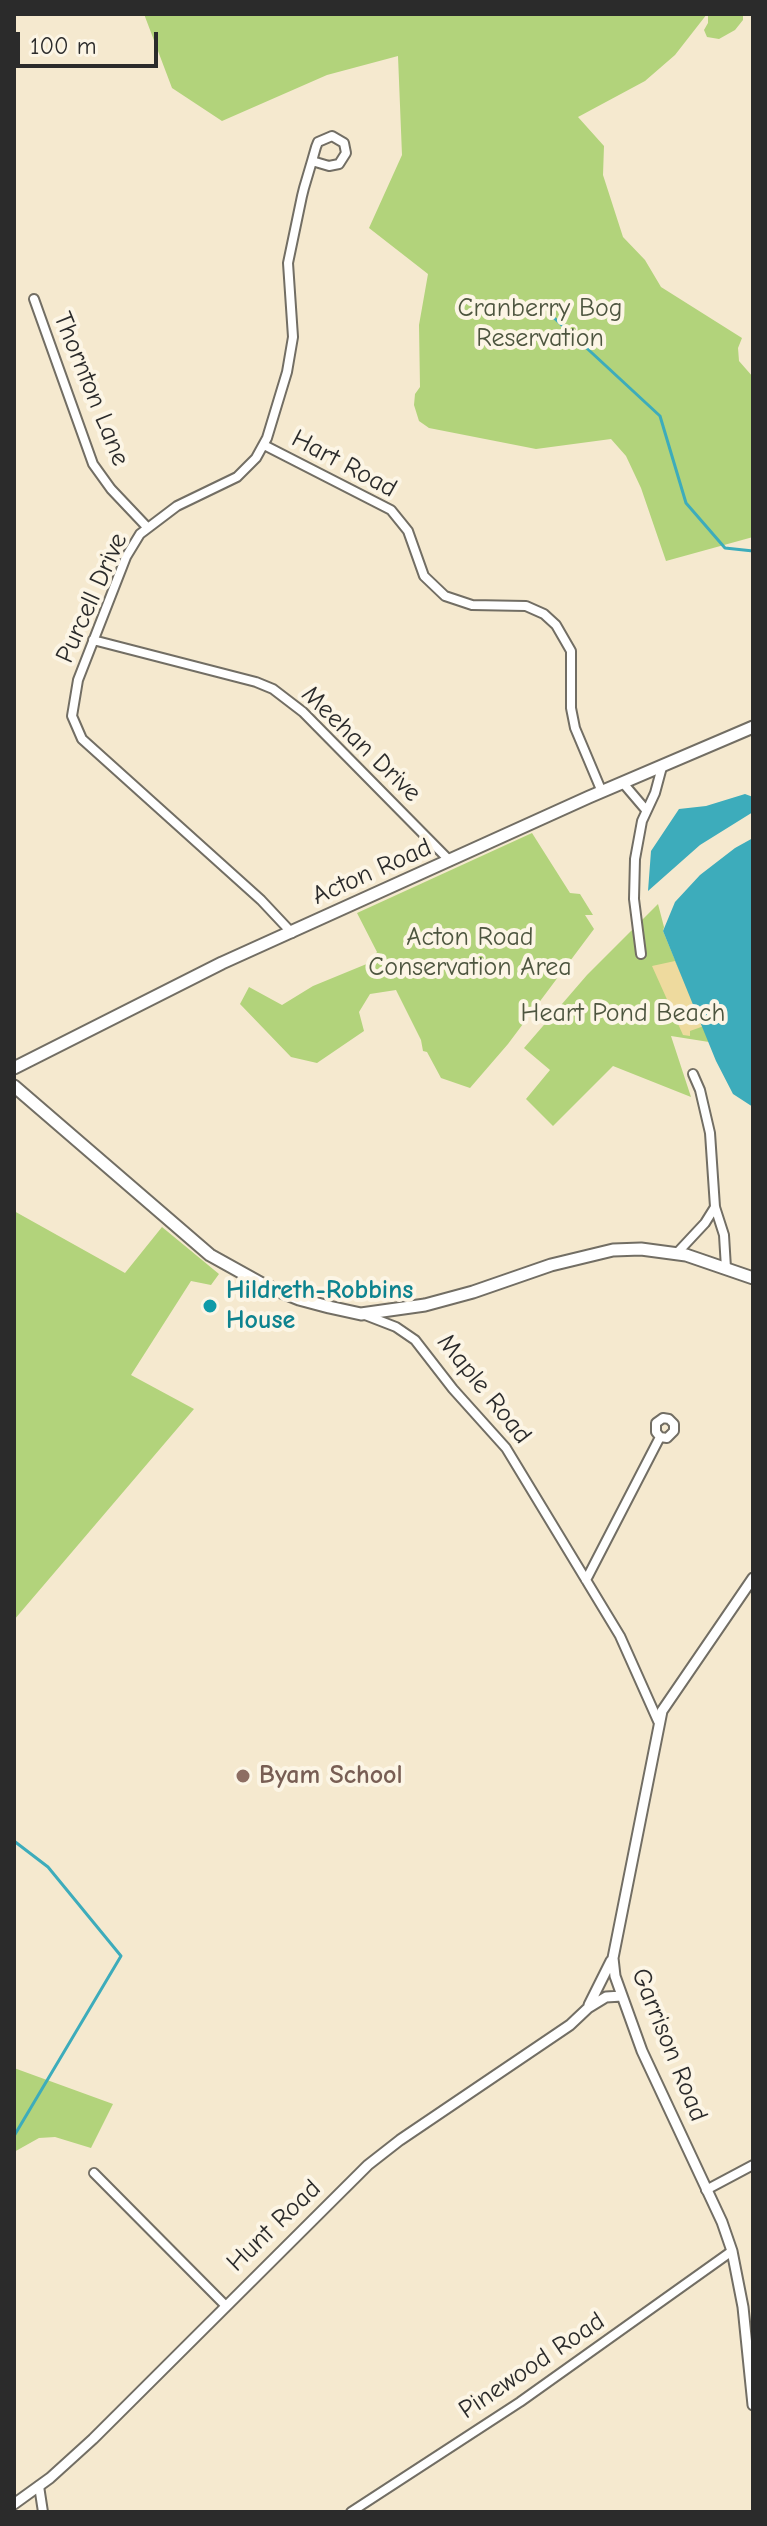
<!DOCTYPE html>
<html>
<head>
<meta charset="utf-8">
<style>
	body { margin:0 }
	#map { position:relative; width:767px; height:2526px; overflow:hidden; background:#f5e9cf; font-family:"Comic Neue",sans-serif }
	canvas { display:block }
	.frame { position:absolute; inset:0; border:16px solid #2b2b2b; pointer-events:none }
	.scale { position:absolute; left:16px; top:32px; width:142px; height:36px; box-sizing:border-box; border:4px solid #2b2b2b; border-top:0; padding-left:10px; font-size:24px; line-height:28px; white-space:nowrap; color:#2b2b2b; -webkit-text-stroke:6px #fcf5e5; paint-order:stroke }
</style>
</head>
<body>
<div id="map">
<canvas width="767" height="2526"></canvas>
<div class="frame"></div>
<div class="scale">100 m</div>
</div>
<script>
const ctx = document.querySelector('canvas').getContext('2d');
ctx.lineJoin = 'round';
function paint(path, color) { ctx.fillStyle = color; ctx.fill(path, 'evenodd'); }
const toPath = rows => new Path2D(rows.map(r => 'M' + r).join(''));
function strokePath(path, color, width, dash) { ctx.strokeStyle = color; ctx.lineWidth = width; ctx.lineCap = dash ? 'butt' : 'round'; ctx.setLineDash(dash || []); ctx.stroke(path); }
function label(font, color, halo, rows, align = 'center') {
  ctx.font = font + ' "Comic Neue",sans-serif'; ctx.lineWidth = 8; ctx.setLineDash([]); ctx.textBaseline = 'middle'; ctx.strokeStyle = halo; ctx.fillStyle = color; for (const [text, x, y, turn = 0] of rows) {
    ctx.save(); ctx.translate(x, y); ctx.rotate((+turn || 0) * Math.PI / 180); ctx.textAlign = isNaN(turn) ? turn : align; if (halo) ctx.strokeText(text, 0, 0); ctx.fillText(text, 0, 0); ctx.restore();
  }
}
const green = toPath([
	[144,14,707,14,675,55,645,81,578,117,604,146,603,175,623,237,645,260,661,287,742,338,738,348,739,361,753,377,753,537,666,561,641,488,626,456,611,439,536,449,429,428,419,421,414,405,415,394,420,387,419,325,428,274,369,228,402,155,398,56,327,75,222,121,172,88],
	[708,14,743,14,743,20,735,30,719,39,707,37,704,30,708,23],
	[532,833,570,893,580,894,593,915,585,915,594,929,508,1044,470,1088,441,1078,427,1052,423,1051,421,1040,396,990,370,994,359,1012,364,1031,317,1063,291,1057,240,1004,249,987,282,1005,313,986,369,963,377,952,357,913],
	[658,904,664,927,663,931,709,1042,671,1036,691,1097,613,1066,553,1126,526,1099,550,1070,524,1048,587,975],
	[14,1211,125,1273,162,1227,219,1274,211,1285,191,1281,131,1375,194,1409,14,1620],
	[14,2068,113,2104,91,2148,55,2137,39,2138,14,2152]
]);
const sand = toPath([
	[675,961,704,1026,690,1031,690,1036,683,1035,652,966]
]);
const water = toPath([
	[745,794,753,797,753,812,700,845,648,891,651,851,679,809,706,806],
	[753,838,753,1107,733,1094,716,1061,663,931,675,902,700,875,735,848]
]);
const stream = toPath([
	[551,315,660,416,686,503,725,548,753,551],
	[14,1841,48,1867,121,1956,14,2136]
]);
const minor = toPath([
	[34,299,93,464,111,489,147,527],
	[264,445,391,510,408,531,424,576,445,596,472,605,526,606,544,614,556,625,571,651,571,708,575,728,602,792],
	[93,640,256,682,273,689,303,712,450,861],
	[623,783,646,810],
	[292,933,261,900,82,739,72,716,78,680,126,557,140,534,177,506,237,477,256,458,267,438,287,372,293,337,288,263,302,196,304,188,312,161,316,147,318,142,332,136,344,143,346,153,339,164,329,166,312,161],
	[641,954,634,899,635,859,642,821,655,793,662,767],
	[693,1074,700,1090,710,1133,715,1207,724,1235,726,1268],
	[677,1253,705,1223,715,1207],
	[365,1315,396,1327,415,1340,453,1389,506,1448,620,1636,658,1721],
	[586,1580,660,1437,667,1438,674,1431,674,1424,669,1419,663,1418,656,1423,656,1432,660,1437],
	[94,2173,225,2305],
	[706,2190,753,2165],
	[39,2486,43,2512],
	[351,2512,520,2402,732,2251]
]);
const tertiary = toPath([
	[753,1578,662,1711,613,1958,615,1976,642,2051,722,2222,732,2251,743,2307,753,2405],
	[589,2005,611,1961],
	[14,2504,50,2478,93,2439,368,2165,400,2140,570,2025,588,2008,606,1997,622,1996]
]);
const secondary = toPath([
	[14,1068,222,963,589,797,753,727],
	[14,1086,210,1255,264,1285,299,1299,329,1307,361,1314,425,1305,473,1292,551,1265,613,1250,641,1249,686,1255,753,1278]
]);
const markers = [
	[210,1306,8,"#0f9aa8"],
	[243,1776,8,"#8d6e63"]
];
const parkNames = [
	["Cranberry Bog",540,309],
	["Reservation",540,339],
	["Acton Road",470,938],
	["Conservation Area",470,968],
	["Heart Pond Beach",623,1014]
];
const streetNames = [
	["Thornton Lane",91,389,68],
	["Hart Road",344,464,28],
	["Purcell Drive",92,598,-66],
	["Meehan Drive",361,744,44],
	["Acton Road",372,872,-24],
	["Maple Road",484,1389,51],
	["Garrison Road",669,2045,68],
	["Hunt Road",274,2226,-44],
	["Pinewood Road",532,2366,-34]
];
const cultureNames = [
	["Hildreth-Robbins",226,1291],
	["House",226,1321]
];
const educationNames = [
	["Byam School",259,1776]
];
paint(green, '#b2d37b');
paint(sand, '#eeda9e');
paint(water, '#3dacbb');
strokePath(stream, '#3dacbb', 3);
strokePath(minor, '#726e64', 12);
strokePath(tertiary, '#726e64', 13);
strokePath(secondary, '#726e64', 15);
strokePath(minor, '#fff', 8);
strokePath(tertiary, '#fff', 9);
strokePath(secondary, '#fff', 11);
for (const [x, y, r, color] of markers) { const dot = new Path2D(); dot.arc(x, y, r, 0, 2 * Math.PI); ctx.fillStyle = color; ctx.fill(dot); strokePath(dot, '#fcf5e5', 3); }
label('26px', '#4d553f', '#fcf5e5', parkNames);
label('26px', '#2b2b2b', '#fcf5e5', streetNames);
label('bold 26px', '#0d838f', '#fcf5e5', cultureNames, 'left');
label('bold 26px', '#785e54', '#fcf5e5', educationNames, 'left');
</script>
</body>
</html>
